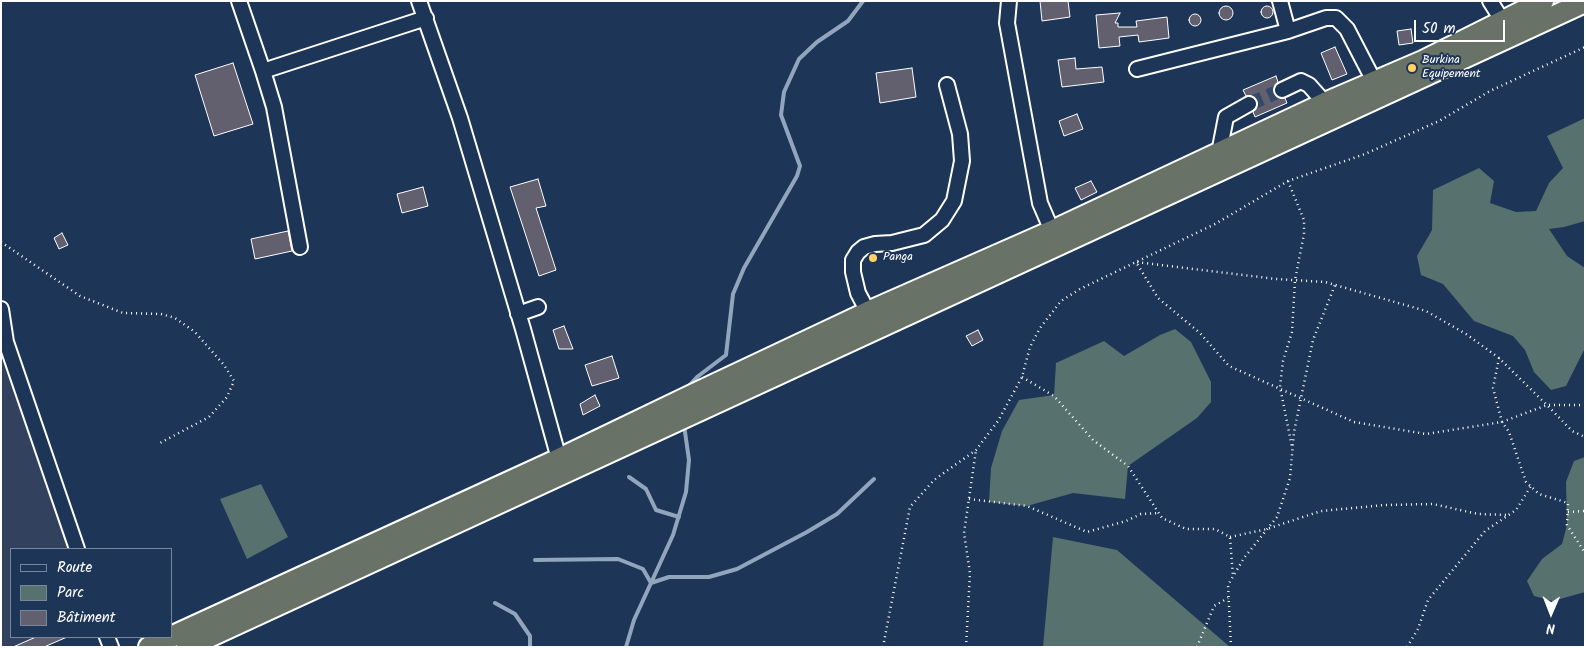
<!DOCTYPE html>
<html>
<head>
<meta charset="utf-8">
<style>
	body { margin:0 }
	#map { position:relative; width:1586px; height:648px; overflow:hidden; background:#1d3557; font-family:Kalam,sans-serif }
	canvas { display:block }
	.frame { position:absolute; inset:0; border:2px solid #fff; pointer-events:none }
	.legend { position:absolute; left:10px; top:548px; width:162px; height:90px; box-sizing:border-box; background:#1d3557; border:1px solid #77869a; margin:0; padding:6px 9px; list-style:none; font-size:15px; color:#fff }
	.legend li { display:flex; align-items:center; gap:10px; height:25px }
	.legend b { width:25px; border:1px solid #77869a }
	.north { position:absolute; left:1526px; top:588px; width:50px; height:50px; -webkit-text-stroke:4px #1d3557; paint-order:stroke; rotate:181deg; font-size:14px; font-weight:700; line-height:20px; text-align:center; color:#fff }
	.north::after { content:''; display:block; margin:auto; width:18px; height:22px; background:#fff; clip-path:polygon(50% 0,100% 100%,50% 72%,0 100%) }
	.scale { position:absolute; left:1414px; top:20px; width:91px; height:22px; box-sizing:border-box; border:2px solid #fff; border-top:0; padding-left:6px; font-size:15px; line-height:18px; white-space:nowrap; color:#fff; -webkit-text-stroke:4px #1d3557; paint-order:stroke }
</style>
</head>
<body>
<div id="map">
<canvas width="1586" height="648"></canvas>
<div class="frame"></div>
<ul class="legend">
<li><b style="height:6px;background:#1d3557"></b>Route</li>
<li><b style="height:14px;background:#57716e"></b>Parc</li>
<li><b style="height:14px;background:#625f6e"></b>Bâtiment</li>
</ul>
<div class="north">N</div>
<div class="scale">50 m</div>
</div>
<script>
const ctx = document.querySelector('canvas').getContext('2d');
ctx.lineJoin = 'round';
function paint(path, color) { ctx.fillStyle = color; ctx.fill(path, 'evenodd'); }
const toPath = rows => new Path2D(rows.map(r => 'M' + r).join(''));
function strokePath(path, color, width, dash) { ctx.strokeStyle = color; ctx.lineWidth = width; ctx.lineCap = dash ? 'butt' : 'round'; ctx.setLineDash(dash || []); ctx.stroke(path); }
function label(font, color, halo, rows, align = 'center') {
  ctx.font = font + ' Kalam,sans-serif'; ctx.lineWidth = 4; ctx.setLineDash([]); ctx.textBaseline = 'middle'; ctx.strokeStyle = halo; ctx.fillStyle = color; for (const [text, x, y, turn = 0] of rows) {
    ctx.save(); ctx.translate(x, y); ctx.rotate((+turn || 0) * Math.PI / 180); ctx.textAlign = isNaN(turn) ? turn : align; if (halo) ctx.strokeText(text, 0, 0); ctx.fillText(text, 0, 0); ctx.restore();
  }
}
const built = toPath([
	[1,347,70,549,11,549,11,637,69,637,46,647,1,647]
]);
const green = toPath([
	[1585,118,1585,221,1564,227,1549,229,1567,256,1585,268,1585,348,1566,386,1551,390,1534,372,1525,350,1513,336,1474,321,1443,284,1421,275,1417,256,1432,230,1433,190,1479,168,1494,181,1490,203,1516,212,1536,211,1549,183,1563,168,1547,136],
	[1175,329,1191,342,1211,382,1211,402,1197,418,1128,466,1125,499,1073,493,1027,506,989,502,991,468,1002,431,1019,400,1054,395,1056,363,1104,341,1124,356,1160,335],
	[1585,457,1585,592,1553,601,1534,596,1527,581,1542,559,1562,544,1567,525,1566,482,1574,461],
	[261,484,288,537,247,559,220,499],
	[1053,537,1117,550,1230,647,1043,647]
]);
const stream = toPath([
	[686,389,697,377,726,355,733,294,744,268,797,176,800,166,781,115,784,92,799,59,817,42,848,21,863,1],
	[629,477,646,489,656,510,679,517],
	[535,560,618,559,643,569,651,583,669,577,709,577,737,569,807,532,837,514,874,479],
	[495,603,515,614,530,636,530,647],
	[626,647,634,620,673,535,686,492,689,460,684,425]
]);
const building = toPath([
	[1040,1,1068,1,1070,17,1042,21,1040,1],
	'1219 13a7 7 0 1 1 14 0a7 7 0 1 1-14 0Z',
	'1261 12a6 6 0 1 1 12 0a6 6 0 1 1-12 0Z',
	[1120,13,1115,23,1118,23,1118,27,1137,27,1136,21,1167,17,1169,38,1139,42,1138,35,1119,37,1120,46,1099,48,1096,15,1120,13],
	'1189 20a6 6 0 1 1 12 0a6 6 0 1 1-12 0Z',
	[1411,29,1413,43,1399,45,1397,31,1411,29],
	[1335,47,1347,74,1332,80,1321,53,1335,47],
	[1075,58,1076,69,1102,67,1104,82,1062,87,1058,60,1075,58],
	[233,63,253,124,214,136,195,75,233,63],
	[912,68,916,97,880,103,876,73,912,68],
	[1276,76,1278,82,1275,85,1274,93,1277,97,1285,98,1287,103,1255,117,1253,112,1257,108,1257,100,1253,96,1246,96,1243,90,1276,76],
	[1077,114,1083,129,1064,136,1059,121,1077,114],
	[538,179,546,206,536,208,556,270,539,276,510,187,538,179],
	[1091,181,1097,192,1081,200,1075,188,1091,181],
	[423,187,428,206,402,213,397,194,423,187],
	[288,231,292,251,255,259,251,239,288,231],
	[62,233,68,245,59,249,54,238,62,233],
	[564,326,573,349,559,349,553,330,564,326],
	[978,330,983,340,972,346,966,336,978,330],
	[612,356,619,378,592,386,585,365,612,356],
	[595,395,600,406,583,415,580,404,595,395],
	[36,637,67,637,44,647,13,647,36,637]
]);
const minorTunnel = toPath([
	[1249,104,1282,90]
]);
const path = toPath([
	[1288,181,1304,220,1304,234,1295,280,1292,332,1283,361,1280,387,1292,447],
	[1,242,80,296,123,313,161,314,175,318,195,332,224,365,234,381,227,397,209,417,160,443],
	[1499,358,1493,388,1502,422,1509,432,1526,482,1539,494,1568,503,1567,525,1585,553],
	[1022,377,1054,396,1093,440,1128,466,1162,518,1186,529,1215,529,1230,537,1233,577],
	[1585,405,1547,405,1502,422,1426,434,1354,422,1229,366,1200,333,1158,298,1136,262,1276,279,1325,282,1426,311,1466,334,1499,358,1547,405,1572,431,1585,437],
	[969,499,1027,506,1087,532,1126,521,1141,514,1159,513],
	[1568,512,1585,511],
	[1230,537,1267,529,1321,511,1385,505,1433,504,1478,514,1509,515],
	[883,647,910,507,934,480,976,450,998,421,1022,377,1030,347,1040,328,1061,301,1080,289,1215,224,1288,181,1365,154,1439,121,1490,91,1585,47],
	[966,647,970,573,964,533,976,450],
	[1197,647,1214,606,1228,598],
	[1231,647,1228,585,1244,558,1277,517,1290,478,1294,432,1313,340,1335,285],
	[1407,647,1418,629,1428,600,1485,531,1516,510,1531,486]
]);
const minor = toPath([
	[239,1,263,71,426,18],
	[419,1,460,118,523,329,559,459],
	[1009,1,1007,23,1040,203,1052,231],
	[1280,1,1288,31],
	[1490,1,1507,28],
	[1137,69,1288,31,1326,18,1336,18,1347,29,1375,83],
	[263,71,274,107,300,247],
	[1282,90,1301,81,1309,85,1325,103],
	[1219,153,1226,117,1249,104],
	[1,309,6,342,77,549],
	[868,312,858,293,853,272,853,260,858,252,864,247,875,244,892,243,924,235,942,220,954,201,962,161,960,134,947,85],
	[518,314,538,307],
	[107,637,111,647]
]);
const highway = toPath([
	[149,647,559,459,692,395,868,312,1052,231,1325,103,1423,61,1543,1],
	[187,647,1585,2]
]);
const markers = [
	[1412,68,5,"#ffd166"],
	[873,258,5,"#ffd166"]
];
const poiNames = [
	["Burkina",1422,61],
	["Equipement",1422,75],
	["Panga",883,258]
];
paint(built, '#32425e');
paint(green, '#57716e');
strokePath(stream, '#91a6bc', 4);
paint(building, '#625f6e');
strokePath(building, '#fff', 1);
strokePath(minorTunnel, '#344968', 14, [14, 7]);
strokePath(minor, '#fff', 18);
strokePath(highway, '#fff', 24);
strokePath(path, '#fff', 2.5, [1, 4]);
strokePath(minor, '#1d3557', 14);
strokePath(highway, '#697266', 20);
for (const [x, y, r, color] of markers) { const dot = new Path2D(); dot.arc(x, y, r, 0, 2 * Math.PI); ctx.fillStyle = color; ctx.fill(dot); strokePath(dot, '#1d3557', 2); }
label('12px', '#fff', '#1d3557', poiNames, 'left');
</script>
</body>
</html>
